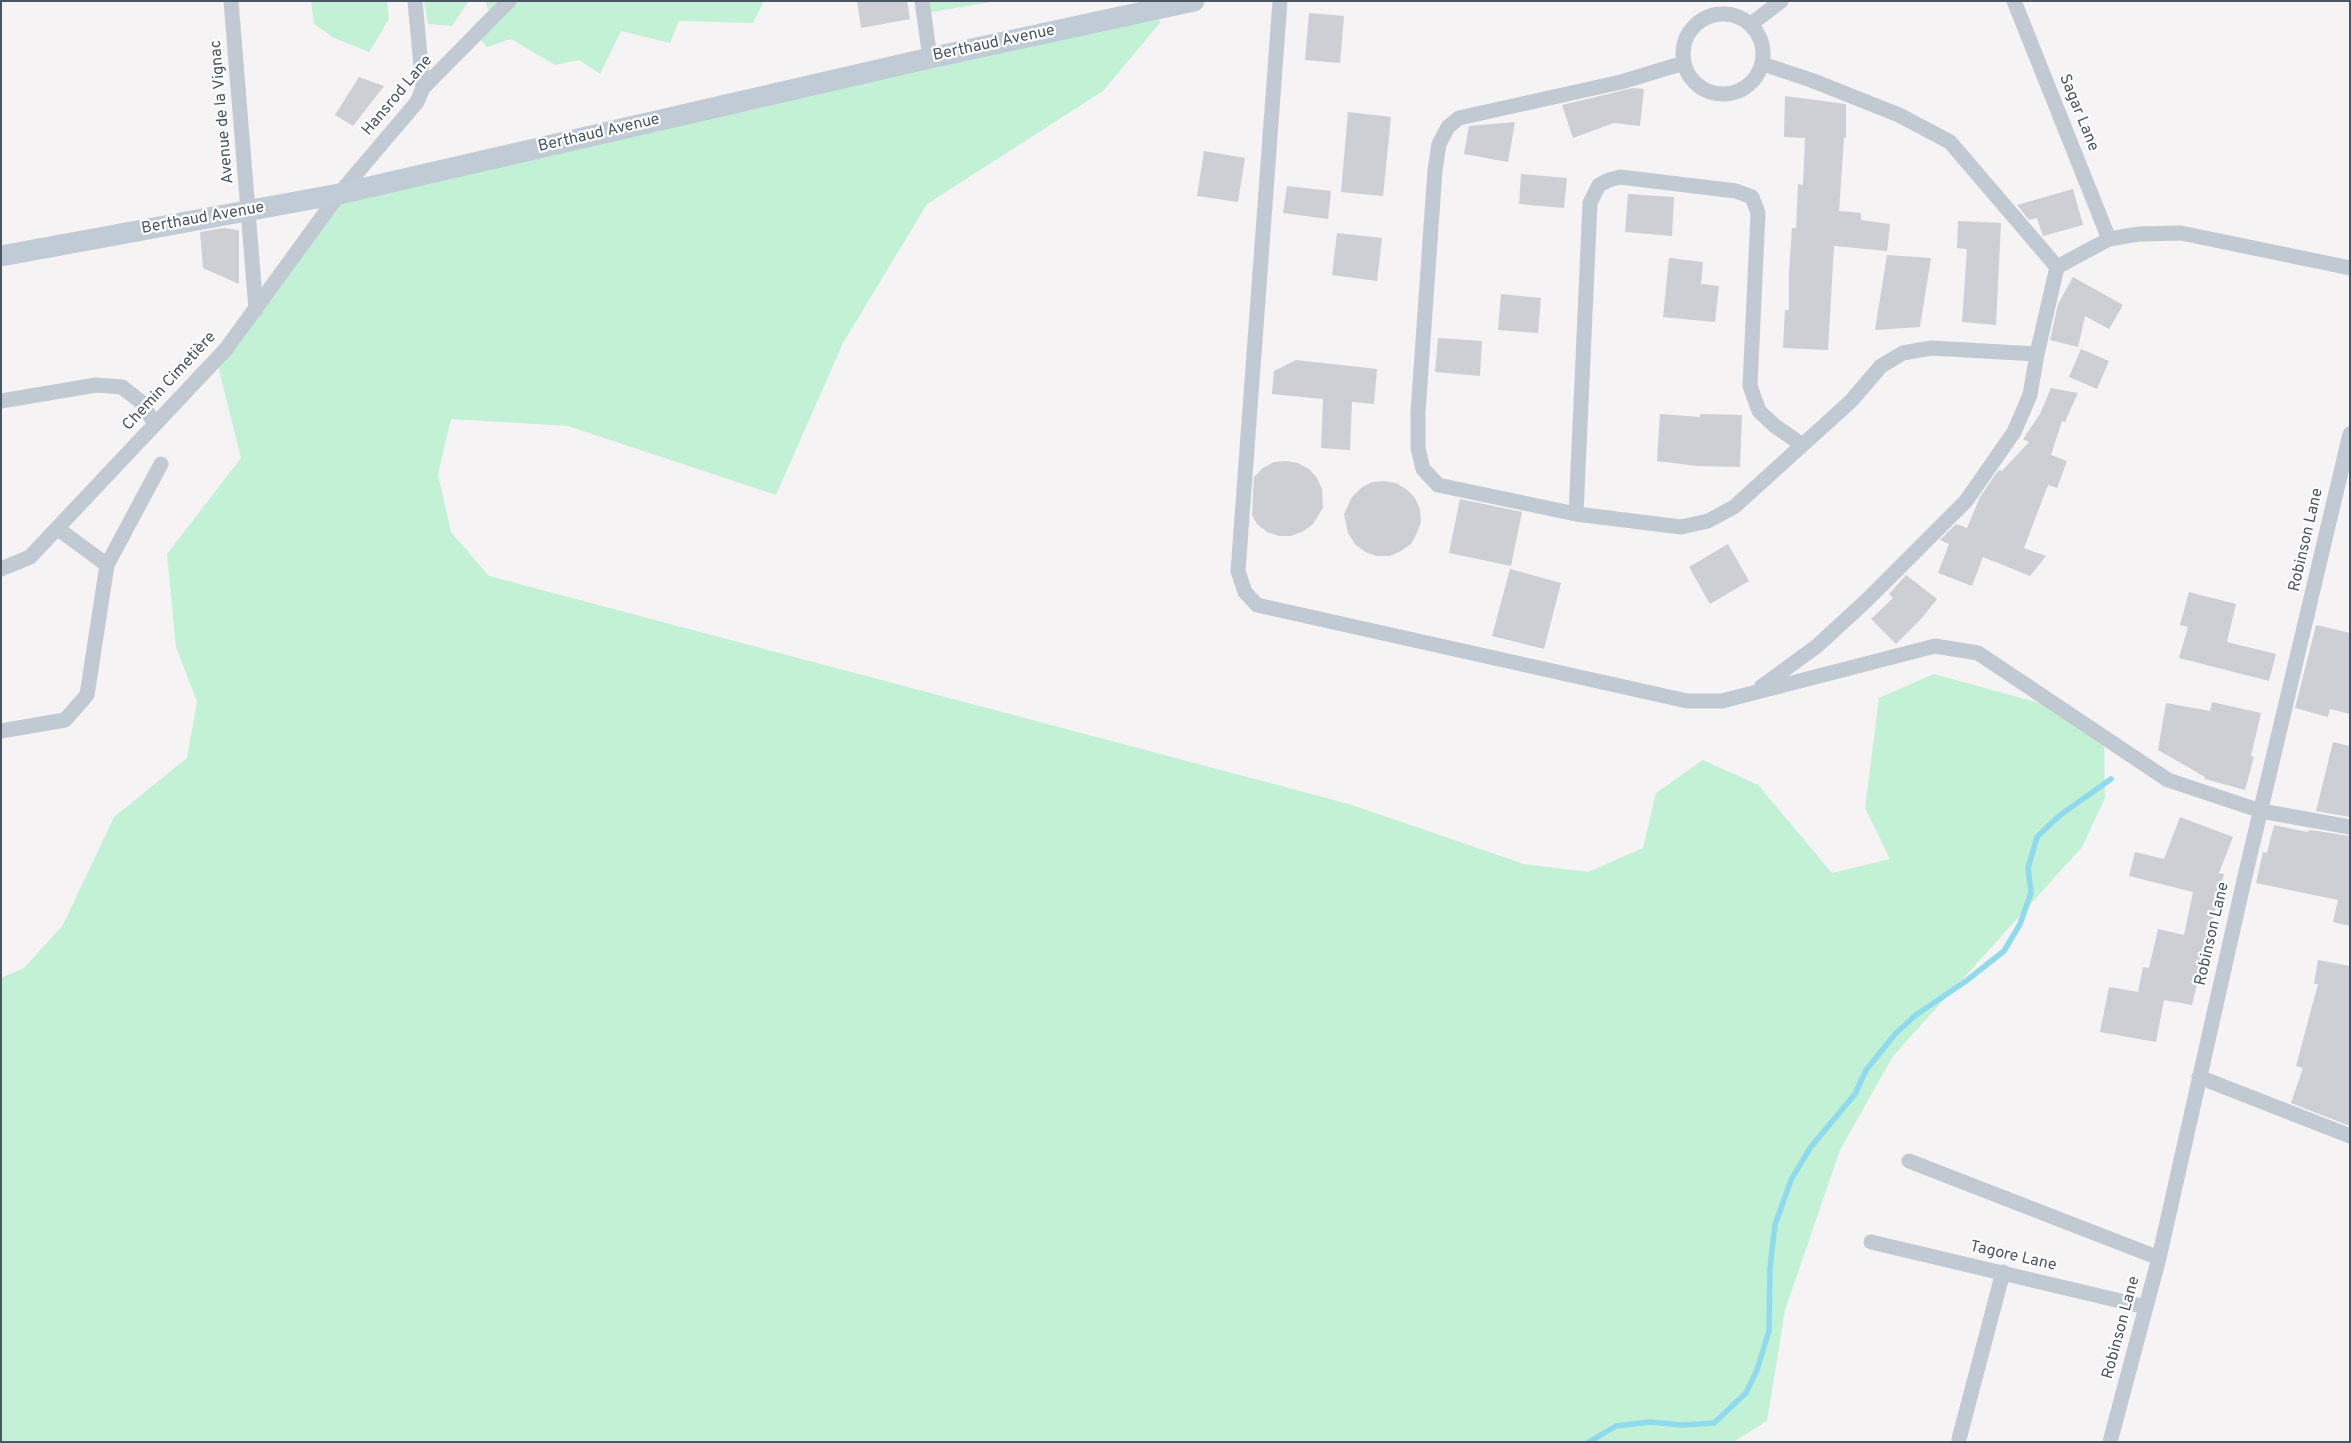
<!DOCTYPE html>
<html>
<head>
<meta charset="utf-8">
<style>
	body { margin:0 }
	#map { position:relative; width:2351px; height:1443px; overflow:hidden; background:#f5f3f3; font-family:Overpass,sans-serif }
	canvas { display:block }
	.frame { position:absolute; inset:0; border:2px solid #4a5661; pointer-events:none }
</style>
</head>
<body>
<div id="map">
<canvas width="2351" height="1443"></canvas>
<div class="frame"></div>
</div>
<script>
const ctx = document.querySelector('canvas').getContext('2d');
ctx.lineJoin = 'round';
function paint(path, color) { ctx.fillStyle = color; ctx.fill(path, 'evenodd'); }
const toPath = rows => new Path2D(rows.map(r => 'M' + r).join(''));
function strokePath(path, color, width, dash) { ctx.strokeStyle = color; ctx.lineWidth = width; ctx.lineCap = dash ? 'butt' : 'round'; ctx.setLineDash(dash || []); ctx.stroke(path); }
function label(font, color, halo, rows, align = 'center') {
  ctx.font = font + ' Overpass,sans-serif'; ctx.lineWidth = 4.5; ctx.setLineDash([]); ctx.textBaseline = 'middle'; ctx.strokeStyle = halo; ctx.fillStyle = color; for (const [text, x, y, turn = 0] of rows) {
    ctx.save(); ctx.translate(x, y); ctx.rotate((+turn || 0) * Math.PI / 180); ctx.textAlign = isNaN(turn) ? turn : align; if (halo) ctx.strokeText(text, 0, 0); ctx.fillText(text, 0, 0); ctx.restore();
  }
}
const green = toPath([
	[311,1,387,1,389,19,369,52,334,38,314,24],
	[424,1,469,1,452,26,428,24],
	[485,1,764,1,753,23,679,21,670,43,621,31,600,74,579,60,555,65,511,39,487,47,471,28,489,11],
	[919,1,998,1,920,14],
	[1158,9,1160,23,1103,91,927,204,843,343,776,495,568,426,451,419,438,474,451,532,489,576,1349,804,1524,864,1588,872,1643,848,1656,793,1703,760,1758,785,1832,873,1890,859,1865,808,1879,698,1934,674,2047,705,2104,740,2105,798,2082,847,1893,1056,1840,1150,1785,1310,1767,1421,1733,1442,1,1442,1,978,24,968,63,925,114,817,187,758,197,702,176,647,167,554,241,458,218,366,341,195]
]);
const stream = toPath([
	[1589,1442,1616,1426,1650,1422,1682,1425,1714,1423,1746,1393,1757,1370,1769,1331,1770,1268,1775,1225,1791,1180,1810,1148,1855,1094,1866,1070,1896,1033,1916,1015,1966,981,2004,951,2020,924,2031,893,2028,868,2037,837,2059,816,2111,779]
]);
const building = toPath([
	[857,1,907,1,910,19,861,28],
	[1309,13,1344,16,1340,63,1305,60],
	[359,77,384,86,353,126,335,115],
	[1633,88,1644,89,1640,126,1614,123,1573,138,1562,105],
	[1785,96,1846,104,1846,138,1844,138,1839,211,1861,213,1861,220,1890,224,1887,251,1834,246,1828,350,1783,348,1785,310,1789,310,1789,273,1792,228,1796,228,1798,184,1803,185,1805,138,1784,137],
	[1348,112,1391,117,1383,196,1341,192],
	[1515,122,1508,162,1464,154,1469,126],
	[1204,151,1245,158,1238,202,1197,196],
	[1521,174,1567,178,1564,208,1519,204],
	[1287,186,1331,191,1328,219,1283,213],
	[2073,189,2083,225,2043,236,2037,218,2029,220,2017,205],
	[1628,194,1674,197,1672,236,1625,232],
	[1958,221,2001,223,1996,325,1962,322,1967,249,1957,248],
	[223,228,239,230,239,284,203,268,200,232],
	[1337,233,1382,238,1377,281,1332,275],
	[1887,255,1931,258,1920,327,1875,330],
	[1669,258,1703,262,1701,284,1719,286,1715,322,1663,317],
	[2073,277,2123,305,2109,329,2085,316,2078,347,2050,340,2058,304],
	[1501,294,1541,298,1538,333,1498,330],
	[1438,338,1482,341,1480,376,1435,372],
	[2081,349,2109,361,2097,389,2069,377],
	[1296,360,1377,369,1374,404,1352,402,1350,450,1321,448,1323,399,1272,394,1274,371],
	[2051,388,2078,393,2065,422,2062,421,2051,455,2067,461,2057,488,2048,485,2024,548,2046,556,2030,576,1983,557,1972,586,1938,573,1949,544,1940,540,1956,524,1967,528,1980,497,1995,475,1999,470,2002,471,2029,442,2023,439,2040,414],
	[1660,414,1700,417,1700,414,1742,415,1740,467,1698,466,1657,461],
	[1286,461,1298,463,1309,469,1317,478,1322,489,1323,508,1313,524,1304,531,1291,536,1279,536,1267,532,1257,524,1252,515,1254,477,1263,468,1274,462],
	[1384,481,1396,483,1406,489,1415,498,1420,509,1421,522,1417,533,1411,544,1401,551,1390,556,1377,556,1365,552,1355,544,1348,533,1344,514,1352,497,1361,488,1372,482],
	[1460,499,1522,512,1511,566,1449,553],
	[1728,544,1749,581,1710,604,1689,567],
	[1510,569,1561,583,1544,649,1492,636],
	[1906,575,1937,599,1922,618,1896,644,1871,619,1893,598,1889,594],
	[2189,592,2236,604,2227,642,2276,654,2269,681,2179,658,2188,627,2180,625],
	[2316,625,2350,633,2350,714,2330,709,2328,717,2295,708],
	[2212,702,2261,713,2251,756,2254,757,2245,790,2205,779,2205,777,2158,750,2166,703,2210,711],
	[2333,742,2350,746,2350,817,2316,811],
	[2180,817,2233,837,2219,873,2224,874,2192,1005,2164,1000,2156,1042,2100,1032,2109,987,2138,992,2143,967,2149,968,2158,929,2184,935,2193,892,2129,876,2135,852,2164,859],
	[2274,825,2307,832,2311,830,2350,836,2350,926,2333,922,2338,900,2256,883,2263,852,2267,853],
	[2318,960,2350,966,2350,1126,2291,1103,2303,1068,2296,1066,2318,984,2314,984]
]);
const street = toPath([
	[231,1,256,310],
	[415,1,423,88],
	[922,1,930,58],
	[1280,1,1238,571,1245,592,1257,605,1687,701,1722,701,1935,646,1978,653,2168,780,2261,811,2350,827],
	[2014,1,2109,239],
	'1683 54a40 40 0 1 1 80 0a40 40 0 1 1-80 0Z',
	[1751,24,1781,1],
	[1684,63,1621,82,1459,118,1448,127,1439,144,1435,170,1418,412,1418,448,1423,469,1438,485,1576,514,1681,527,1708,521,1734,507,1851,401,1881,366,1903,353,1931,348,2037,354],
	[1763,64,1811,80,1899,115,1950,142,2057,267],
	[1,401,96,385,122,387,141,402,155,424],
	[1576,514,1590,203,1599,185,1609,180,1620,177,1736,191,1752,197,1758,213,1750,386,1759,411,1775,426,1801,444],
	[107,565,161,464],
	[1,569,30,557,226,349,339,194,417,102,423,88,509,1],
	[1761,687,1817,646,1867,600,1966,501,2014,432,2030,395,2037,354,2057,267,2109,239,2139,234,2181,233,2350,268],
	[1,731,65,720,87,695,107,565,57,528],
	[2199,1077,2350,1136],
	[1909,1161,2159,1258],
	[1871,1242,2146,1307],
	[1959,1439,2003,1272],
	[2110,1442,2159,1258,2245,876,2350,434]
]);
const secondary = toPath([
	[1,256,339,194,930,58,1194,1]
]);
const streetNames = [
	["Berthaud Avenue",994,44,-12],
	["Hansrod Lane",398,96,-50],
	["Avenue de la Vignac",223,112,-95],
	["Sagar Lane",2078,113,68],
	["Berthaud Avenue",599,134,-13],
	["Berthaud Avenue",203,219,-10],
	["Chemin Cimetière",170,382,-47],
	["Robinson Lane",2307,540,-77],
	["Robinson Lane",2213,934,-77],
	["Tagore Lane",2013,1257,13],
	["Robinson Lane",2122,1328,-75]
];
paint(green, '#c3f1d5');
strokePath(stream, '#90daee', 5.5);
paint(building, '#cdcfd5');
strokePath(street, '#c1cad2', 15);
strokePath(secondary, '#c1cbd6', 21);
label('16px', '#4a5661', '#fff', streetNames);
</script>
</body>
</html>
